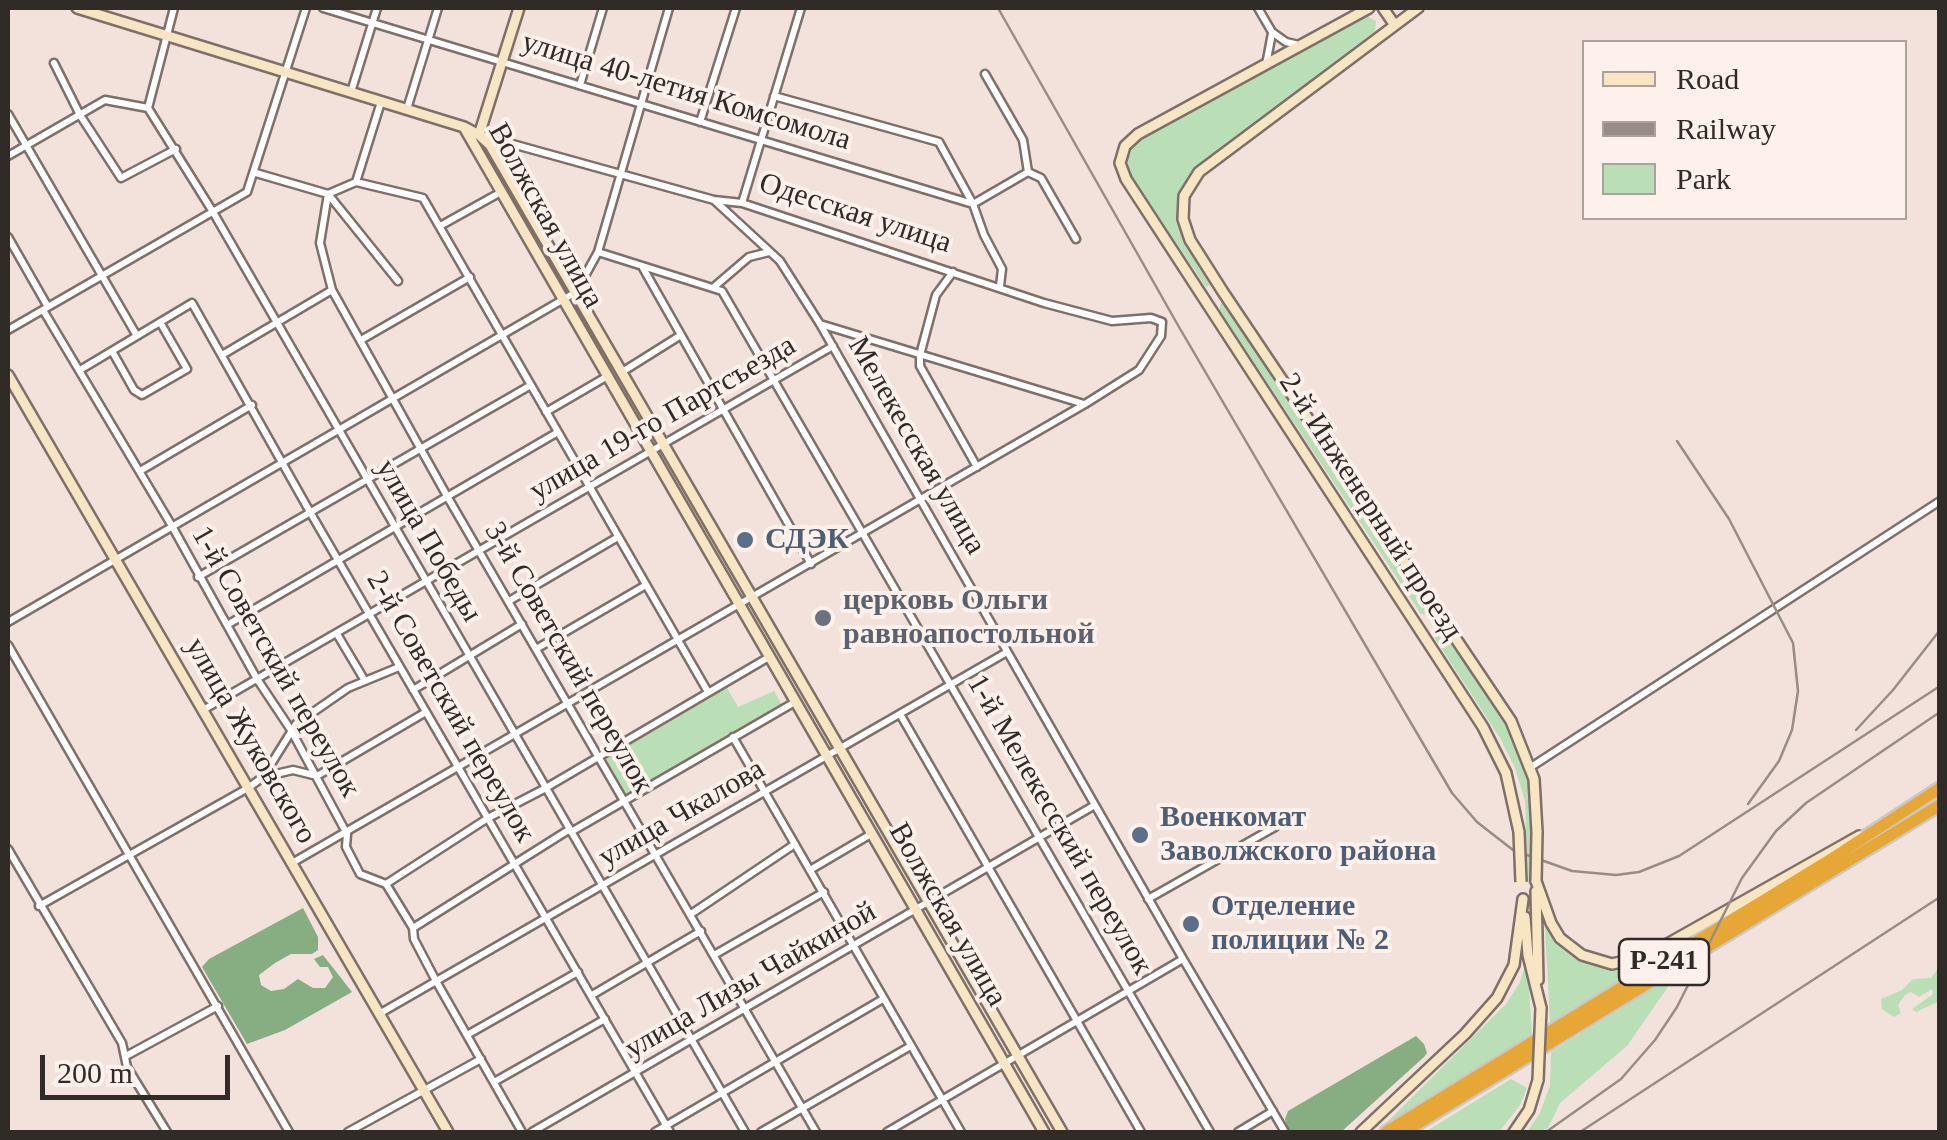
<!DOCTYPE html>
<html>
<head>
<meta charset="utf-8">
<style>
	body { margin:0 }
	#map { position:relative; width:1947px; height:1140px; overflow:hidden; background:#f3e2db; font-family:"Times New Roman",serif }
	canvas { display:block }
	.frame { position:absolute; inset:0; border:10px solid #312b28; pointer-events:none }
	.legend { position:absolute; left:1582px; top:40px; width:325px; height:180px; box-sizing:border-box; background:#fef0ea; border:2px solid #aca19c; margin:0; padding:12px 18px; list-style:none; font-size:30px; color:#312b28 }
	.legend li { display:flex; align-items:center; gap:20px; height:50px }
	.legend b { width:50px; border:2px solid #aca19c }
	.scale { position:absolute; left:40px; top:1055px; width:190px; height:45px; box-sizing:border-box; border:5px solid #312b28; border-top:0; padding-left:12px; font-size:30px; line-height:35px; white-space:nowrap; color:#312b28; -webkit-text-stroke:8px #fef0ea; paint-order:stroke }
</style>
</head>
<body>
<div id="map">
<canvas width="1947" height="1140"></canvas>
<div class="frame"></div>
<ul class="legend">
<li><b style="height:12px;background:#f8e5c3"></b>Road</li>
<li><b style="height:12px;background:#988c87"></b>Railway</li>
<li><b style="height:28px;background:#badfb6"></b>Park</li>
</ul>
<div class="scale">200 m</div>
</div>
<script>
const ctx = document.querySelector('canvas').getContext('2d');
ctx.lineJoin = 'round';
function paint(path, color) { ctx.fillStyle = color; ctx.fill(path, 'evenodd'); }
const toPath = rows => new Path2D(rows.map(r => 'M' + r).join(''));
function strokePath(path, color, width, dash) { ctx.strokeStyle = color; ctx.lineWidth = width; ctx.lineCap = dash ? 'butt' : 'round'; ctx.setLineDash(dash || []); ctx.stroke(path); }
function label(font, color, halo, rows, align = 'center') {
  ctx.font = font + ' "Times New Roman",serif'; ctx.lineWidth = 8; ctx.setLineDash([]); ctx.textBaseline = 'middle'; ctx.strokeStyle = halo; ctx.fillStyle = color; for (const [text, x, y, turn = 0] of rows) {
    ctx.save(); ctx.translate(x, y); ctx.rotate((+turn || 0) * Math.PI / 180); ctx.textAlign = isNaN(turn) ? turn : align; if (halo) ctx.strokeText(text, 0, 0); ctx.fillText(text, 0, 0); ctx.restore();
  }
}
const green = toPath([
	[1365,15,1376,21,1375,31,1201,165,1186,181,1178,202,1179,224,1211,281,1212,284,1206,287,1131,176,1127,159,1130,147,1140,137],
	[1221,303,1226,306,1429,610,1427,615,1421,614,1219,310],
	[1439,632,1444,633,1508,729,1522,757,1530,790,1530,884,1528,884,1525,801,1515,768,1500,738,1434,637],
	[727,688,738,707,774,691,783,707,628,797,606,759],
	[1544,908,1552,932,1563,948,1595,966,1634,964,1690,940,1550,1023],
	[1527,959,1532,1033,1377,1132,1506,1004,1520,982],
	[1695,963,1672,981,1627,1046,1560,1103,1548,1128,1539,1132,1527,1132,1540,1113,1550,1085,1551,1052],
	[1937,970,1939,1001,1916,1012,1912,1009,1933,994,1932,989,1919,997,1911,992,1905,995,1898,1005,1901,1013,1894,1017,1882,1009,1881,999,1902,990,1913,979,1931,978],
	[1511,1079,1527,1088,1520,1105,1499,1132,1425,1132]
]);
const forest = toPath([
	[303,908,318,937,318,950,312,954,291,954,275,963,259,975,261,985,271,991,284,989,298,979,313,988,325,988,333,977,328,967,320,967,314,959,323,955,352,992,285,1030,247,1044,202,967,209,959],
	[1416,1036,1424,1044,1427,1053,1424,1057,1341,1132,1288,1132,1285,1119,1288,1111]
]);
const street = toPath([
	[323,8,973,204,1028,172],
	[1258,8,1272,32,1286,42,1299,45],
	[54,63,80,115,121,178,176,149],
	[1266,65,1272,33],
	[985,74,1023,140,1028,172,1041,178,1076,239],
	[580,85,603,8],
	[351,92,377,8],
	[774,96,939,142,973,204,984,235,1002,269,1000,286],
	[148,108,174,8],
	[407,109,438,8],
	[8,114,137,336],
	[700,122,736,8],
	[8,156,105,100,148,108,213,212,745,1132],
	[256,173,328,194,398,281],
	[356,182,423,198,708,692],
	[356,182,381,102],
	[328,194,320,243,332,290,447,496,816,1132],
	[328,194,356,182],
	[715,201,780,261,820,324,1183,959,1285,1132],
	[742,203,801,8],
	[440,226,501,192],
	[8,237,48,307],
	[598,252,722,291,1210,1132],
	[643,268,811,564],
	[953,272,936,295,920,355,920,366,977,467],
	[714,287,749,257,769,252],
	[43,310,172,526,257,679,291,730,347,834,346,847,360,874,386,884,413,928,414,939,436,981,522,1132],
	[820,324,1084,404],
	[8,330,247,192,306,8],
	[361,340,470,277],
	[112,351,134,390,142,395,187,369,160,322],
	[222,355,332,290],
	[80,370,192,303,310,512,670,1132],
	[622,372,681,335],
	[546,412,606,377],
	[140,471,252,405],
	[198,577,531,385],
	[509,601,618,537],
	[8,622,576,292,598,252,669,8],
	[227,625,558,432],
	[337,634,365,681],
	[8,645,289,1132],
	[536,649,646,585],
	[413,690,522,624],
	[203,710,833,346],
	[900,714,1141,1132],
	[733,737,961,1132],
	[1531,767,1940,501],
	[263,777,293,770,317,776,426,712],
	[571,832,795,702],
	[8,849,122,1043,127,1067,167,1132],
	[292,863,1085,404,1139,370,1161,336,1162,322,1151,318,1112,321,1044,303,742,203,714,200,480,135],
	[810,870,871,834],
	[386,884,488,818,544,789,769,657],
	[1148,899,1275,827],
	[39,906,248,788,263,777,296,724,348,688,399,667],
	[691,914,795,844],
	[413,928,570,829],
	[714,955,824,892],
	[592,995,701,931],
	[379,1014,1007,652],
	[467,1035,578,972],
	[126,1056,218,1006],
	[494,1082,605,1019],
	[348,1132,481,1059],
	[532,1132,1095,805],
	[655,1132,883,999],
	[761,1132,909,1047],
	[887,1132,1183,959],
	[1238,1132,1273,1111]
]);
const secondary = toPath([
	[77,8,464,127,479,135,490,145,1062,1132],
	[1369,8,1138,134,1125,146,1120,163,1126,179,1483,727,1506,773,1519,832],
	[1383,8,1394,24],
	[1418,8,1199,172,1184,196,1183,219,1190,240,1223,292,1511,721,1534,779,1537,832],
	[465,129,1044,1132],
	[479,135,519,8],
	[8,375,448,1132],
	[1536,881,1551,923,1560,938,1582,955,1612,964,1646,956,1859,836],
	[1536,891,1538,980],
	[1525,917,1528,955,1541,1008],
	[1361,1132,1465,1034,1497,998,1514,965,1523,899],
	[1514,1132,1529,1110,1538,1080]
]);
const highway = toPath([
	[1386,1132,1828,861,1940,788],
	[1404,1132,1940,805]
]);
const rail = toPath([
	[998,8,1179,327,1452,793,1477,822,1513,850,1572,871,1616,875,1639,872,1679,856,1940,686],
	[1677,441,1729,519,1793,643,1798,691,1792,730,1779,761,1748,804],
	[1856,730,1893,690,1940,630],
	[1546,1132,1621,1079,1655,1040,1677,1007,1742,878,1776,831,1806,803,1940,712],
	[1580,1132,1940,897]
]);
const secondaryBridge = toPath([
	[1519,832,1521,882],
	[1536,881,1537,832],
	[1538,1080,1541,1008]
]);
const markers = [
	[745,540,10,"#5c6f8a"],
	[823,618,10,"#6b7280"],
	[1140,835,10,"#5c6f8a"],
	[1191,924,10,"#5c6f8a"]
];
const shields = [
	[1664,962,90]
];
const shieldNames = [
	["Р-241",1664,962]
];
const streetNames = [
	["улица 40-летия Комсомола",686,92,17],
	["Одесская улица",855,214,18],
	["Волжская улица",545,216,61],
	["улица 19-го Партсъезда",663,419,-30],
	["Мелекесская улица",916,446,60],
	["2-й Инженерный проезд",1370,507,57],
	["улица Победы",428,541,60],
	["3-й Советский переулок",568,658,60],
	["1-й Советский переулок",275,662,60],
	["2-й Советский переулок",450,707,60],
	["улица Жуковского",250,741,60],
	["улица Чкалова",682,814,-30],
	["1-й Мелекесский переулок",1059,825,60],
	["Волжская улица",947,915,60],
	["улица Лизы Чайкиной",751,981,-30]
];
const serviceNames = [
	["СДЭК",765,540],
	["Военкомат",1160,818],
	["Заволжского района",1160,852],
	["Отделение",1211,907],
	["полиции № 2",1211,941]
];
const worshipNames = [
	["церковь Ольги",843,601],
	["равноапостольной",843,635]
];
paint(green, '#badfb6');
paint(forest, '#87ad83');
strokePath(street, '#7e6f69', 11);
strokePath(secondary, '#7e6f69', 14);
strokePath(highway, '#c9c8c7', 16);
strokePath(street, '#fff', 6);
strokePath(secondary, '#f8e5c3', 9);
strokePath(highway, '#e6a737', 11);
strokePath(rail, '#988c87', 2.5);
strokePath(secondaryBridge, '#7e6f69', 14, []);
strokePath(secondaryBridge, '#f8e5c3', 9);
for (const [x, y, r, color] of markers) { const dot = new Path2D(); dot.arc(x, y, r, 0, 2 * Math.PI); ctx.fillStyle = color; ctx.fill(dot); strokePath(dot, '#fef0ea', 4); }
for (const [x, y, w] of shields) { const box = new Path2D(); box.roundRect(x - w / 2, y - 23, w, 46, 8); ctx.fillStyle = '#fef0ea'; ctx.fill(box); strokePath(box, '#312b28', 2.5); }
label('bold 28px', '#312b28', null, shieldNames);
label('30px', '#312b28', '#fef0ea', streetNames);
label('bold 30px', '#4e5e75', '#fef0ea', serviceNames, 'left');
label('bold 30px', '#5b616d', '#fef0ea', worshipNames, 'left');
</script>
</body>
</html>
